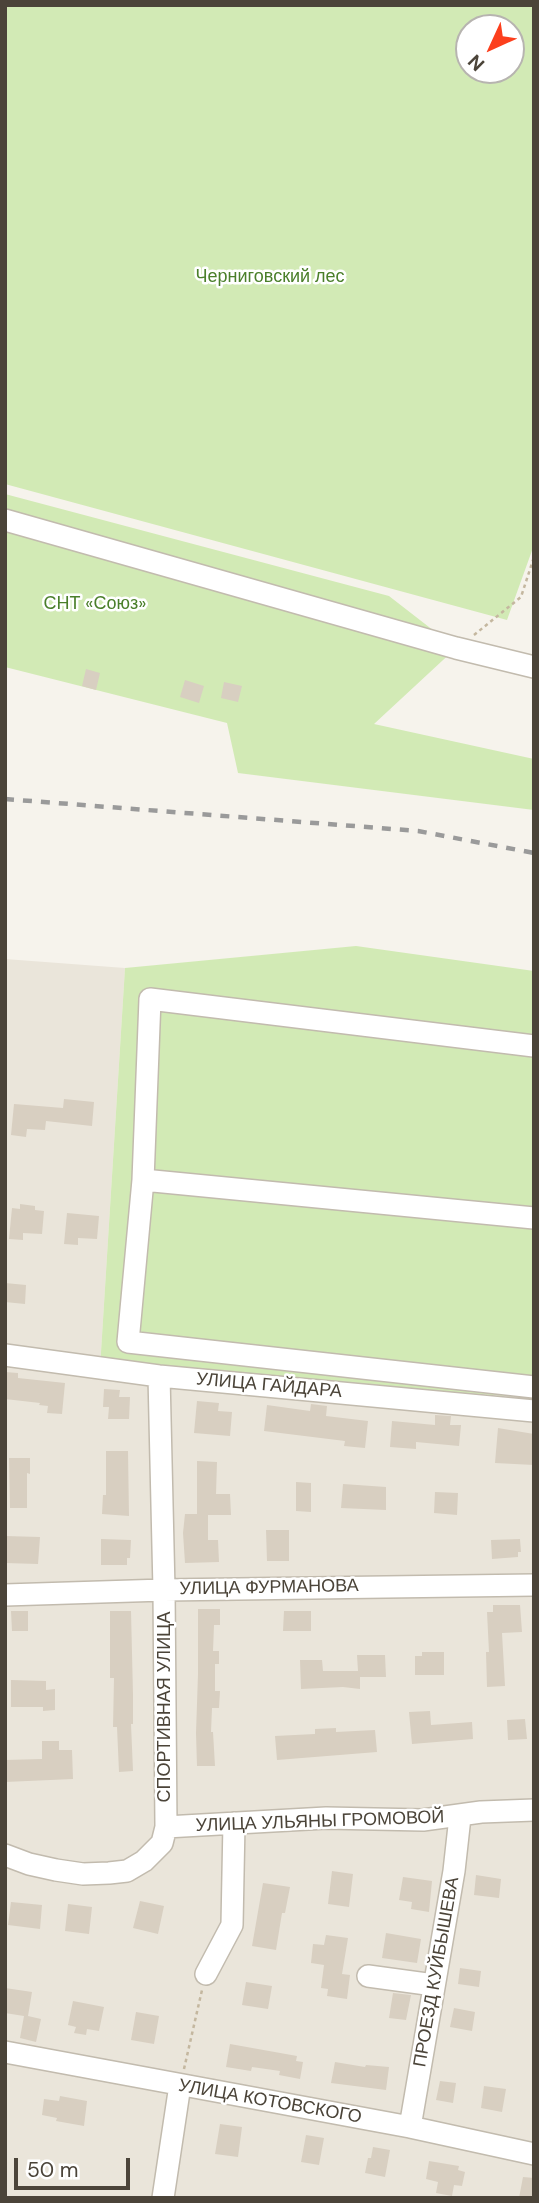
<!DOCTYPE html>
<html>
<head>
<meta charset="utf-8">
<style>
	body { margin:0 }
	#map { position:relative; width:539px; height:2203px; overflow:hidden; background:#f6f3ec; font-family:"DM Sans",sans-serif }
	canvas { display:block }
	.frame { position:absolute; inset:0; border:7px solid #4b4439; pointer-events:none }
	.north { position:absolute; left:455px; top:14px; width:70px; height:70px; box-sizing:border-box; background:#fff; border:2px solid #b7b4b0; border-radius:50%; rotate:225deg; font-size:19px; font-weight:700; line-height:28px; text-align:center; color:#4b4439 }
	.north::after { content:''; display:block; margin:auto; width:24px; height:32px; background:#fc3f1d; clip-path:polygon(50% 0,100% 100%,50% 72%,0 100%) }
	.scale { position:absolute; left:14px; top:2158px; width:116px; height:32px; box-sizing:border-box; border:4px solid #4b4439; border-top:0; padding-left:9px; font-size:21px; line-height:24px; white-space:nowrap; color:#4b4439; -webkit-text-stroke:5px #fff; paint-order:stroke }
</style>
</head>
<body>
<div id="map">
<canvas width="539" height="2203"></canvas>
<div class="frame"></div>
<div class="north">N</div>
<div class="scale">50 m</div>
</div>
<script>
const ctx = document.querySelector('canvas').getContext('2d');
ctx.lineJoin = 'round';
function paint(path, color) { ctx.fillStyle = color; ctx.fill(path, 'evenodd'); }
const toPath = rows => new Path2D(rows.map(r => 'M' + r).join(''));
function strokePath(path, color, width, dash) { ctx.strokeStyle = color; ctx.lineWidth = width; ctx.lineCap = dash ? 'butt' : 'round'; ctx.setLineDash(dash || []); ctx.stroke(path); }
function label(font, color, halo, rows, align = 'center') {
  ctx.font = font + ' "DM Sans",sans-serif'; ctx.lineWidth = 5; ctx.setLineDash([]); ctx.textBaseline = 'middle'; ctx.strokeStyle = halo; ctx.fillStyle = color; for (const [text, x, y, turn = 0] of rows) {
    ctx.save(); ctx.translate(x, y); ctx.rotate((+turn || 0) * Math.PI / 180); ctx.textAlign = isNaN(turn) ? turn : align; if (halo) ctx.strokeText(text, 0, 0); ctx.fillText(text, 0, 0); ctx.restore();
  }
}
const residential = toPath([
	[5,959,125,968,100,1368,534,1398,534,2198,5,2198]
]);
const green = toPath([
	[5,5,534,5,534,545,507,620,5,484],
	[469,28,511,28,511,70,469,70],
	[5,494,389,596,456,648,374,724,534,759,534,810,238,773,227,723,5,667],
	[356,946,534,971,534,1398,100,1368,125,968]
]);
const building = toPath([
	[86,669,100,673,96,690,82,686],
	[185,680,204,686,199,703,180,697],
	[224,682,242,686,238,702,221,698],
	[64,1099,94,1102,92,1126,46,1121,45,1130,27,1129,26,1137,11,1135,14,1104,63,1108],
	[20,1204,35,1206,35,1210,44,1211,42,1234,23,1233,23,1240,9,1239,12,1208,20,1209],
	[67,1213,99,1216,97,1239,78,1238,78,1245,64,1244],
	[5,1283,26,1285,25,1304,5,1302],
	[5,1372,18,1373,18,1378,65,1383,62,1414,47,1413,48,1406,39,1405,40,1403,5,1399],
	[104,1389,120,1390,119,1397,130,1397,129,1419,108,1419,109,1407,103,1407],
	[197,1401,219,1403,218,1411,232,1412,230,1436,194,1433],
	[311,1404,327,1406,326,1416,368,1421,365,1448,344,1446,345,1441,264,1431,267,1405,310,1411],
	[435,1415,451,1416,450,1425,461,1425,459,1446,416,1442,416,1449,390,1447,392,1421,435,1425],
	[498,1428,534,1434,534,1465,495,1463],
	[106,1451,128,1451,129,1516,102,1514,103,1495,106,1495],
	[9,1458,30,1458,30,1474,27,1473,27,1508,10,1508],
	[197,1461,217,1462,216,1494,230,1494,231,1515,208,1515,208,1540,218,1540,219,1562,185,1563,183,1533,185,1514,197,1514],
	[296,1482,311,1483,311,1512,296,1511],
	[343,1484,386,1487,386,1510,341,1508],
	[435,1492,458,1493,457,1515,434,1513],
	[266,1530,289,1530,289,1561,267,1561],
	[5,1536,40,1537,38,1564,5,1563],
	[101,1539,131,1540,130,1558,127,1558,127,1565,101,1565],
	[520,1539,521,1552,518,1552,518,1557,492,1559,491,1540],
	[493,1605,520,1605,522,1632,502,1633,505,1686,487,1687,486,1652,489,1652,487,1612,493,1612],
	[198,1609,220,1609,220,1625,214,1625,213,1651,219,1651,219,1664,215,1664,215,1691,220,1691,219,1708,212,1708,211,1732,213,1732,215,1766,197,1766,196,1733,198,1674],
	[11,1611,28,1611,28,1631,12,1631],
	[110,1611,131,1611,133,1695,133,1724,131,1724,133,1771,119,1772,117,1727,113,1727,114,1678,110,1678],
	[284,1611,311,1611,311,1631,283,1631],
	[422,1652,444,1652,444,1675,415,1675,415,1656,422,1656],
	[357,1655,385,1655,386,1677,360,1677,360,1689,343,1687,301,1689,300,1660,322,1660,323,1671,358,1671],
	[11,1680,46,1681,46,1690,55,1689,55,1710,43,1711,43,1707,11,1707],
	[430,1711,431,1725,472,1722,473,1739,412,1744,409,1712],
	[525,1719,527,1739,508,1740,507,1720],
	[336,1728,336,1732,375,1730,377,1752,277,1760,275,1736,315,1734,315,1729],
	[42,1741,59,1741,59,1750,72,1750,73,1779,5,1782,5,1760,42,1759],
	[332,1871,353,1874,349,1907,328,1904],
	[476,1875,501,1879,499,1898,474,1895],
	[403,1877,432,1881,429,1912,411,1909,412,1902,399,1900],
	[263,1883,290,1887,285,1913,282,1913,276,1950,252,1946],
	[140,1901,164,1906,158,1934,133,1928],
	[11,1902,42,1905,40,1929,8,1925],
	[68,1904,92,1907,89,1934,65,1931],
	[386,1933,421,1939,417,1963,382,1958],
	[326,1935,348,1938,342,1974,350,1975,347,1999,327,1996,328,1989,321,1988,324,1965,311,1963,313,1944,324,1945],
	[460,1968,481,1971,479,1987,458,1984],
	[246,1982,272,1986,268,2009,242,2005],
	[5,1988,32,1992,28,2016,41,2019,36,2042,20,2038,24,2016,5,2013],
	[393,1993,411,1995,406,2020,389,2018],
	[73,2001,104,2007,99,2031,87,2029,86,2035,74,2033,76,2027,68,2025],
	[454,2008,475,2012,472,2031,450,2027],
	[136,2012,159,2016,154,2044,131,2040],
	[230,2044,297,2056,296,2061,303,2062,300,2079,279,2075,280,2071,252,2067,251,2071,226,2067],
	[335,2062,365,2067,366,2065,389,2067,386,2090,331,2083],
	[440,2081,456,2083,453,2103,436,2100],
	[484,2086,506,2089,502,2112,481,2108],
	[60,2096,87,2101,84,2126,56,2121,57,2118,42,2115,44,2099,59,2101],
	[220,2124,242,2127,238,2157,215,2154],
	[306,2135,324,2138,319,2165,301,2162],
	[373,2147,390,2150,385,2177,365,2173,368,2158,371,2158],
	[429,2161,459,2166,458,2170,465,2172,462,2186,454,2185,452,2196,436,2193,438,2182,426,2179],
	[523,2177,534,2178,534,2198,519,2198]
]);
const path = toPath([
	[474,635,521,597,534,557],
	[184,2069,202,1990]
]);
const minor = toPath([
	[5,520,456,648,534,667],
	[534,1046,150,999,143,1180,128,1342,534,1387],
	[143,1180,534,1218],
	[5,1355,159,1376,534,1411],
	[5,1595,164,1590,534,1585],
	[166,1827,326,1818,423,1820,481,1812,534,1810],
	[5,1855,29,1864,56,1870,83,1874,109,1873,127,1871,144,1861,162,1843,166,1827,164,1590,159,1376],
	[206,1974,232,1925,234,1823],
	[368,1976,434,1985],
	[5,2052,410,2127,534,2154],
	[410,2127,454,1871,460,1817],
	[163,2198,180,2085]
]);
const rail = toPath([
	[5,799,418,831,534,853]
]);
const parkNames = [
	["Черниговский лес",270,277],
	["СНТ «Союз»",95,604]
];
const streetNames = [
	["УЛИЦА ГАЙДАРА",269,1386,5],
	["УЛИЦА ФУРМАНОВА",269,1588,-1],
	["СПОРТИВНАЯ УЛИЦА",165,1707,-90],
	["УЛИЦА УЛЬЯНЫ ГРОМОВОЙ",320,1822,-2],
	["ПРОЕЗД КУЙБЫШЕВА",437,1972,-80],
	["УЛИЦА КОТОВСКОГО",270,2102,10]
];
paint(residential, '#eae5da');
paint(green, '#d2eab5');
paint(building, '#d8cfc1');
strokePath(minor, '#c2bbae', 24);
strokePath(path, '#c4b79f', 2.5, [3.5, 3.5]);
strokePath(minor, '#fff', 21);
strokePath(rail, '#9a9a9a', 4.5, [9, 9]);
label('18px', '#4a7f2a', '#fff', parkNames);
label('18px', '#4b4439', '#fff', streetNames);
</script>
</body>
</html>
